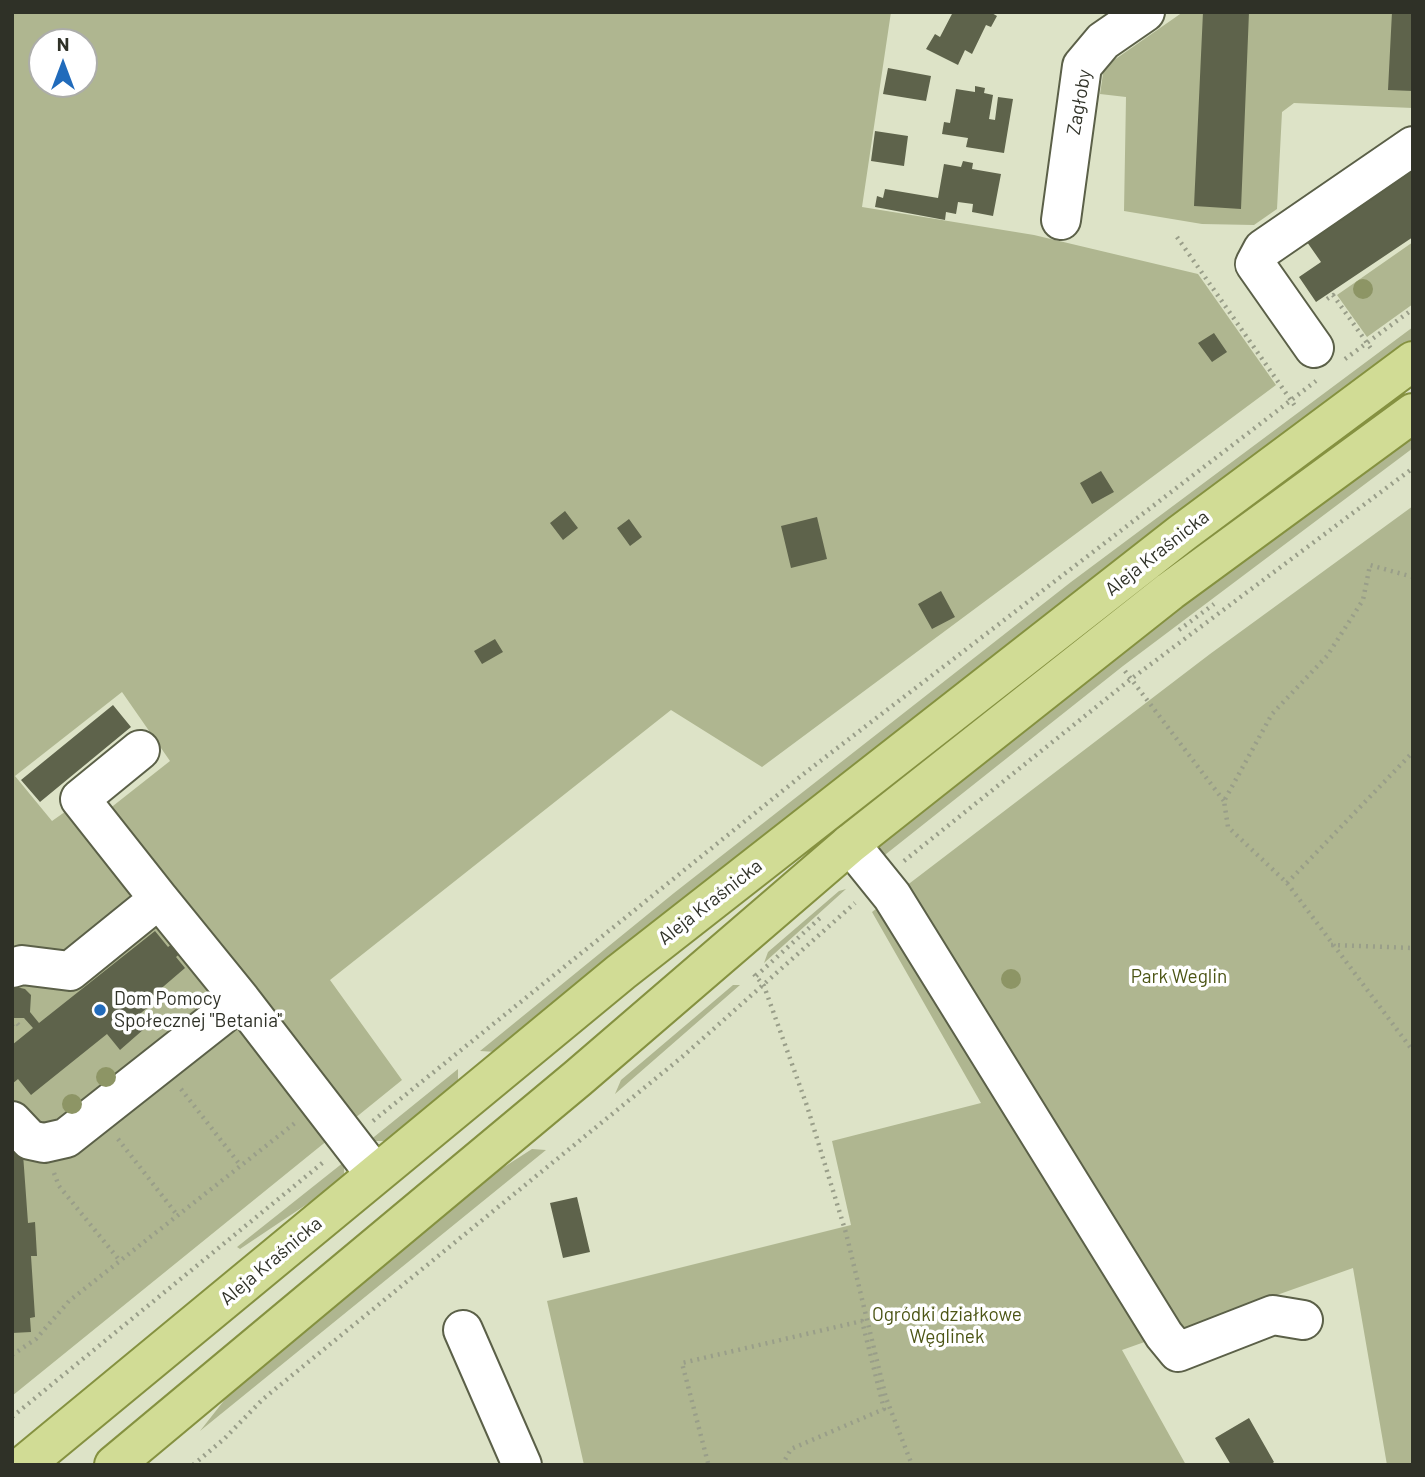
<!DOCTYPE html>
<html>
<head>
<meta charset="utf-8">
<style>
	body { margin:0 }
	#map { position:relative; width:1425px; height:1477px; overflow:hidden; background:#dde3c7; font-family:Barlow,sans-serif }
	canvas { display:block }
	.frame { position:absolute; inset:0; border:14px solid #2f3127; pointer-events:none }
	.north { position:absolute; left:28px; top:28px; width:70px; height:70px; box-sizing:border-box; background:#fff; border:2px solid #acada9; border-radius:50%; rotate:0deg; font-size:19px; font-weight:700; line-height:28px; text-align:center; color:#2f3127 }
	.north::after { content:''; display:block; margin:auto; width:24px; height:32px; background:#216bbb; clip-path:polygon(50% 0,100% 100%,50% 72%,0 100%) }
</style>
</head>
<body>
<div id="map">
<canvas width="1425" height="1477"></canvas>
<div class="frame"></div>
<div class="north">N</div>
</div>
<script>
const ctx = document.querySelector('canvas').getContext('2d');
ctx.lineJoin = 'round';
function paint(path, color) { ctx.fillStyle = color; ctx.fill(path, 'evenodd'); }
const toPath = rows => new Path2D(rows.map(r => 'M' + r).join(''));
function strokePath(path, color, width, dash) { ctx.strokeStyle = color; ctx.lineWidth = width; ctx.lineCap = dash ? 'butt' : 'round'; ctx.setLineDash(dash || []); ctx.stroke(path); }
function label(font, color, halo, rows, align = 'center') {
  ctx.font = font + ' Barlow,sans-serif'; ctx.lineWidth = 7; ctx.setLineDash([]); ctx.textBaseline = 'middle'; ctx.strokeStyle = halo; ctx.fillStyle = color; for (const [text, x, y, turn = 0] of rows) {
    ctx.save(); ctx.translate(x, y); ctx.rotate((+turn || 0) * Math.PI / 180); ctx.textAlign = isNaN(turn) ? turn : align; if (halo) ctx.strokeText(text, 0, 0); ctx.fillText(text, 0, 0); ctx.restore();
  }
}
const green = toPath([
	[12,12,891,12,862,207,1034,235,1198,274,1276,385,762,767,671,710,330,980,402,1080,12,1396],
	[42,42,84,42,84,84,42,84],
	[122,692,170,761,85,828,69,809,52,821,15,776],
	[1183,12,1413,12,1413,108,1294,103,1282,112,1277,209,1254,225,1202,224,1124,211,1126,97,1100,94,1104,67],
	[1413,242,1413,304,1367,337,1337,295],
	[1413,327,1413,343,497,1052,480,1051,674,893,1071,582],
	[1413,430,1413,448,1123,666,876,862,876,845,1068,691],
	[1413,506,1413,1465,1387,1465,1353,1268,1122,1350,1186,1465,584,1465,547,1301,851,1225,832,1141,981,1103,872,912,1210,654],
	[846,889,764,963,768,952,839,891],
	[733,985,740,985,615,1094,621,1080],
	[458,1069,458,1083,392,1141,369,1141],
	[532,1149,546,1150,200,1431,241,1379,484,1180],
	[344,1162,344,1176,337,1184,240,1249,237,1247]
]);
const building = toPath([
	[953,12,990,12,997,16,991,27,986,25,972,54,965,50,958,65,926,49,935,34,940,37],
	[1203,12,1249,12,1241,209,1194,206],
	[1392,12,1413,12,1413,91,1388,90],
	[888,68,931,76,926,101,883,94],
	[975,86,985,88,984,93,993,95,989,119,995,120,998,97,1013,99,1004,153,966,147,968,138,942,134,944,122,950,123,956,89,975,92],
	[875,131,908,136,904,166,871,161],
	[963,161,973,163,972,169,1001,174,993,216,972,212,973,204,958,202,956,214,946,212,945,220,875,207,877,196,883,198,885,189,938,198,944,164,961,167],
	[1413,169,1413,237,1316,302,1299,277,1321,262,1307,242],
	[1214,333,1227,352,1212,362,1198,343],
	[1101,471,1114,492,1092,504,1080,483],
	[565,511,578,528,563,540,550,523],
	[817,517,827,559,791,568,781,526],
	[629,519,642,537,630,546,617,528],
	[941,591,955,617,932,629,918,604],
	[495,639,503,652,482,664,474,651],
	[113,705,131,727,40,802,21,780],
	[155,931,168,947,177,940,184,950,176,957,185,968,150,998,154,1002,135,1018,144,1029,120,1050,107,1034,31,1095,18,1079,12,1084,12,1045,33,1028,24,1018,12,1018,12,986,25,989,31,995,30,1012,39,1023],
	[12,1141,23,1154,28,1223,35,1222,37,1256,31,1256,35,1317,30,1318,31,1332,12,1333],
	[577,1197,590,1252,563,1258,550,1203],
	[1249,1418,1274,1462,1270,1465,1231,1465,1215,1438]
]);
const path = toPath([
	[1177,237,1295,406],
	[1327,299,1333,295,1372,350],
	[1345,359,1413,309],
	[1413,577,1370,565,1363,600,1327,656,1272,714,1224,801,1228,827,1287,883,1413,1051],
	[1179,630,1214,604],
	[1125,671,1224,801],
	[904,861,1131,679,1413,468],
	[1287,883,1413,752],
	[1331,945,1413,948],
	[754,974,764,986,807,1106,846,1233,886,1398,912,1465],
	[756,976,820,918],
	[12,1025,16,1022,21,1028],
	[181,1089,241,1166],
	[373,1121,806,772,1316,381],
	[118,1139,178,1216],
	[54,1173,59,1186,120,1261],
	[12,1355,36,1339,69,1301,295,1123],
	[12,1417,326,1160],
	[708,1463,682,1363,862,1321,884,1409,791,1449,782,1465],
	[193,1465,224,1439,263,1399,682,1057,855,903]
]);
const minor = toPath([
	[1061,220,1082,66,1103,41,1145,12],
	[1314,348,1255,264,1263,249,1413,146],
	[140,750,80,799,159,899],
	[850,844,892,896,1164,1335,1178,1352,1273,1315,1303,1320],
	[12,968,22,965,70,971,159,899,241,1000],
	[12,1121,30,1140,44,1143,66,1138,241,1000,375,1174],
	[463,1330,522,1465]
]);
const major = toPath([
	[24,1465,621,972,1182,533,1413,361],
	[114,1465,578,1078,850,844,1170,591,1413,413]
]);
const trees = [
	[1363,289],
	[1011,979],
	[106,1077],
	[72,1104]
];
const markers = [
	[100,1010,7,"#216bbb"]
];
const streetNames = [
	["Zagłoby",1079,102,-80],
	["Aleja Kraśnicka",1157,553,-38],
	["Aleja Kraśnicka",710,902,-38],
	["Aleja Kraśnicka",271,1261,-40]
];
const parkNames = [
	["Park Weglin",1179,977],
	["Ogródki działkowe",947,1315],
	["Węglinek",947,1337]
];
const poiNames = [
	["Dom Pomocy",114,999],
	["Społecznej \"Betania\"",114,1021]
];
paint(green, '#afb690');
paint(building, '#5e634b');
strokePath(minor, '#5b6048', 42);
strokePath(major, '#859140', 42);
strokePath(path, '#999e89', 4.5, [2, 5]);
strokePath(minor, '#fff', 38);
strokePath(major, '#d1dc95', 38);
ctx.fillStyle = '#8d9565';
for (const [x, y] of trees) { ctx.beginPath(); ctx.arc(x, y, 10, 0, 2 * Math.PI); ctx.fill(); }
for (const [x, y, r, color] of markers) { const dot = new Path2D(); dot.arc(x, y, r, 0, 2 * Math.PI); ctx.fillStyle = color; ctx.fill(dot); strokePath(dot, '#fff', 2.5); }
label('19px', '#2f3127', '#fff', streetNames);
label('19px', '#4c5515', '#fff', parkNames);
label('19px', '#2f3127', '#fff', poiNames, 'left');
</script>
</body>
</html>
